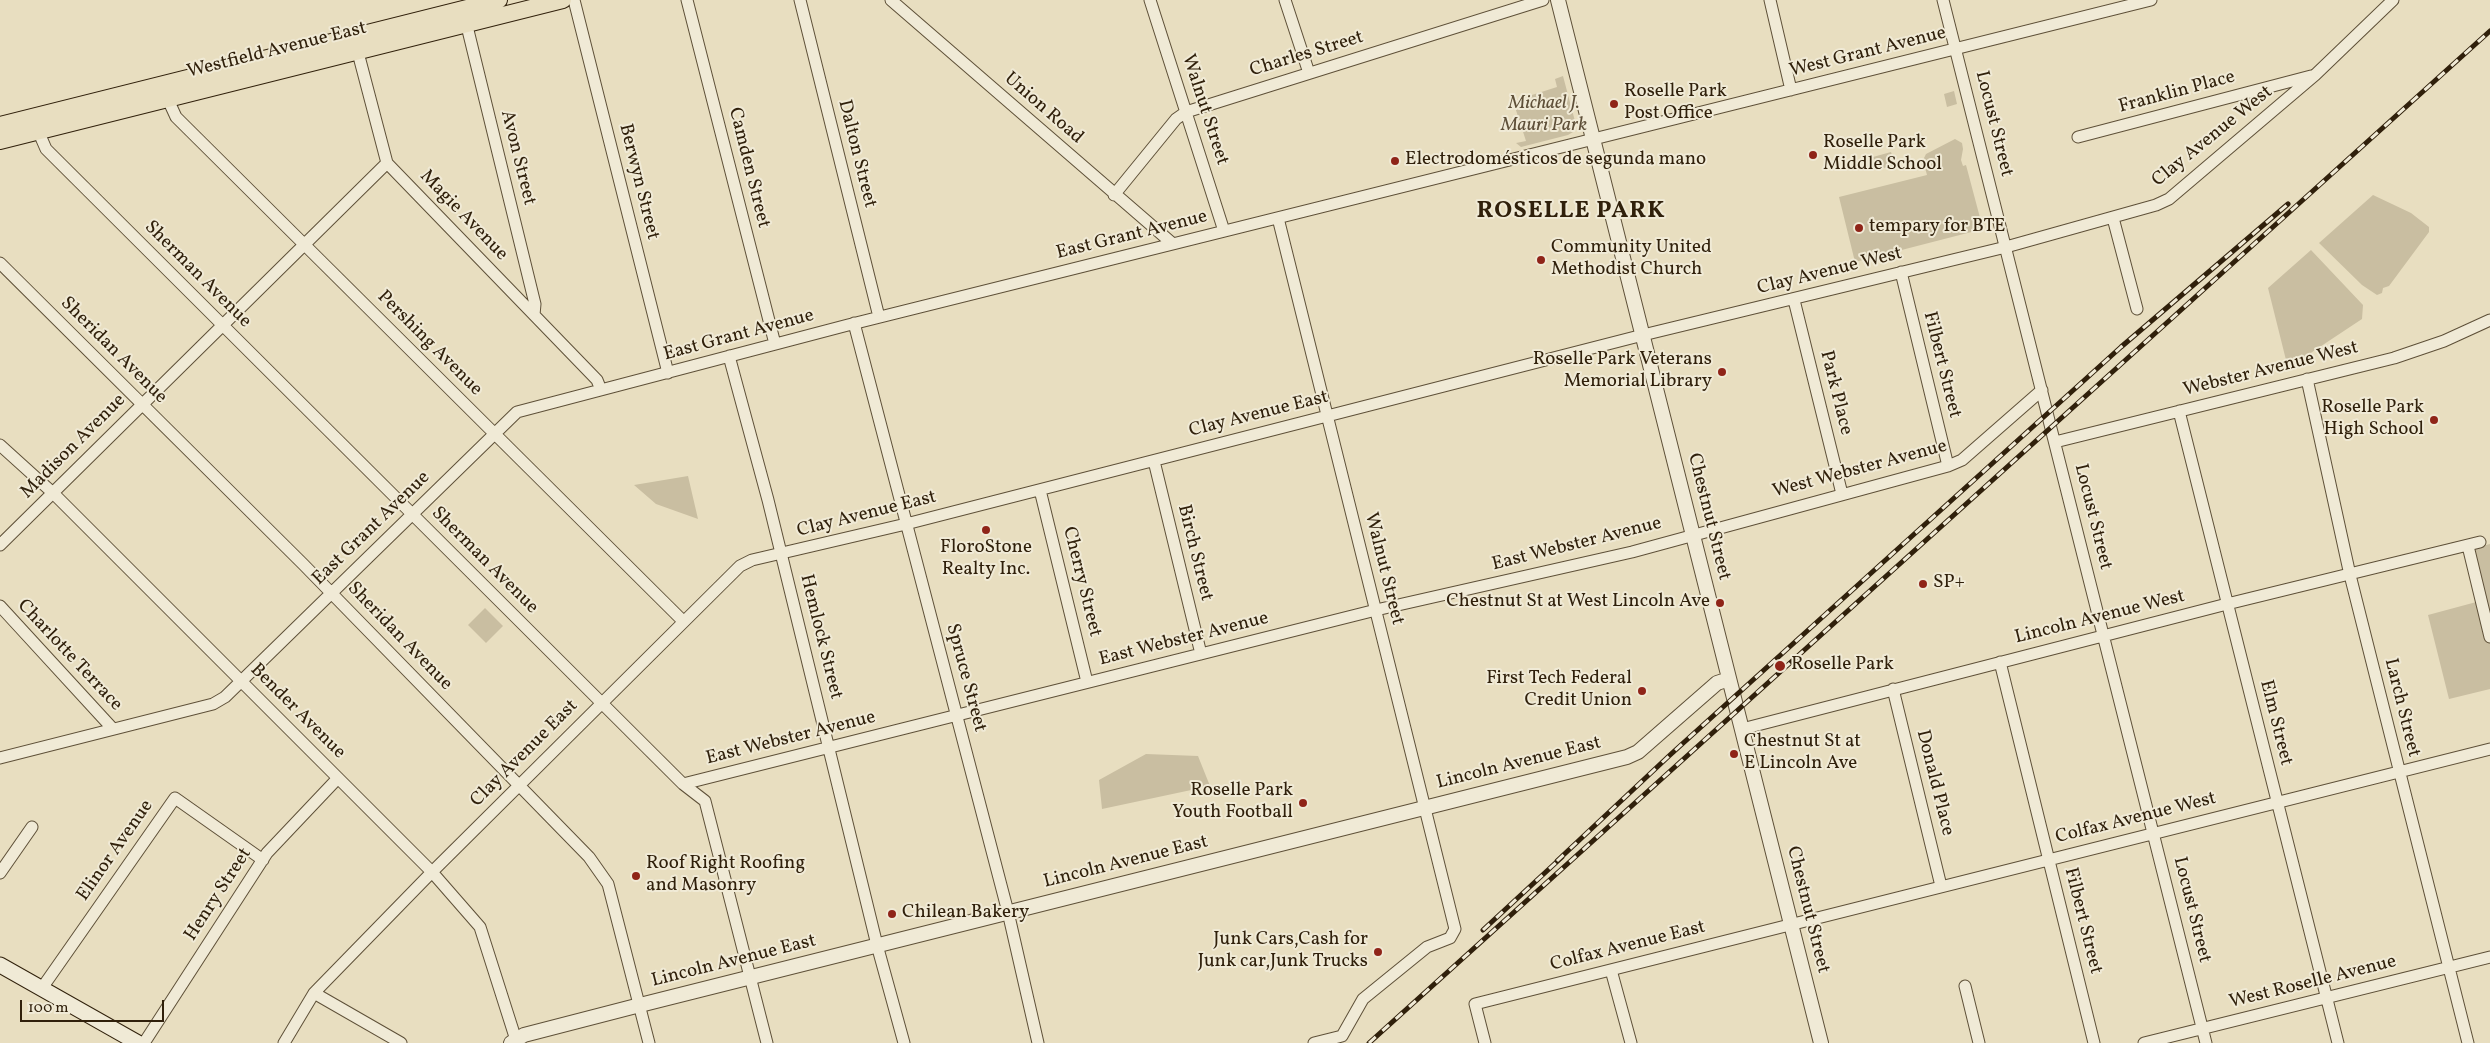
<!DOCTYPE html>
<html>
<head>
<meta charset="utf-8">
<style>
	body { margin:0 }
	#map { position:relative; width:2490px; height:1043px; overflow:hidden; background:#e8dec0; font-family:Vollkorn,serif }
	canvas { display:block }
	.scale { position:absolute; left:20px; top:1000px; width:144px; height:22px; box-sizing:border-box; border:2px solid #30200b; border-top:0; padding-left:6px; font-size:15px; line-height:18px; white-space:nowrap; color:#30200b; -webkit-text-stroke:4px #f0ead6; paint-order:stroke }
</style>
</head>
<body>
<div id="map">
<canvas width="2490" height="1043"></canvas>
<div class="scale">100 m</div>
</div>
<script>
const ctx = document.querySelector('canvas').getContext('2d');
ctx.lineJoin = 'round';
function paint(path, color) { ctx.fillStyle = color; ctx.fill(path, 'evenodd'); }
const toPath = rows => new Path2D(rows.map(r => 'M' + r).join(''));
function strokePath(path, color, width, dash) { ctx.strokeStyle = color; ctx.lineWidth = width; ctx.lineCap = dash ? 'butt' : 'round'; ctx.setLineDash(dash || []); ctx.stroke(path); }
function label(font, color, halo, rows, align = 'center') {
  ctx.font = font + ' Vollkorn,serif'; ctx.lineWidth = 4; ctx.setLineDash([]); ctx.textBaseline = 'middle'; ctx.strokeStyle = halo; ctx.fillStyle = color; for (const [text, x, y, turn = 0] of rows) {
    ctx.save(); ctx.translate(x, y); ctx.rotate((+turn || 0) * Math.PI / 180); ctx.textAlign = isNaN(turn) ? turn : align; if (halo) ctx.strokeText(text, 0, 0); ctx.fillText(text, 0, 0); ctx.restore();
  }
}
const green = toPath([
	[1563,76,1576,125,1573,132,1568,135,1521,147,1516,143,1526,141,1513,101,1557,87,1555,79],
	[1954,91,1957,104,1947,107,1944,94],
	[1955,139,1962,143,1963,149,1961,160,1963,166,1966,165,1983,229,1855,262,1839,197,1927,175,1923,160,1926,154],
	[1891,152,1895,165,1876,170,1873,157],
	[2373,195,2411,213,2429,227,2429,232,2389,286,2383,288,2382,293,2377,295,2362,285,2319,243],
	[2311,250,2363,305,2362,319,2288,368,2268,288],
	[688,476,698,519,656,504,634,485],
	[2490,544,2490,689,2449,699,2428,615,2480,601,2466,550],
	[485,608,503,626,486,643,468,625],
	[1146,754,1198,756,1210,786,1102,809,1099,780]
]);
const minor = toPath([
	[574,0,668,373],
	[687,0,775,344],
	[800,0,879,317],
	[891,0,1173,244],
	[1150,0,1224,231],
	[1285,0,1309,73],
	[1770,0,1791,90],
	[1943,0,2206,1043],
	[465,18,535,304,534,315],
	[356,45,387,163,597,380,601,390],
	[165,93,176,117,683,621],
	[36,126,46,149,683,784,705,801,767,1043],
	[2078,137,2311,76],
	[1114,195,1176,119,1186,112,1543,0],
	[1278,218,1455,929,1450,938,1427,947,1363,999,1342,1036,1314,1043],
	[2113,218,2137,309],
	[0,263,303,564,589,857,608,884,649,1043],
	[1901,272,1948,466],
	[1794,300,1842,494],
	[854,323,1008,912,1038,1043],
	[729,356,768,500,877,945,904,1043],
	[2307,379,2350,575,2468,1043],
	[2179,411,2338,1043],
	[2055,442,2394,358,2444,341,2490,320],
	[0,445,53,493,432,872,480,927,516,1040],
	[1154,461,1201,654],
	[1040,490,1087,682],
	[0,545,387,163],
	[2468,546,2490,637],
	[0,606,113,729],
	[2000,662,2094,1043],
	[1893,689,1941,886],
	[1742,729,2227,604,2480,542],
	[0,758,213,704,225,697,517,412,848,325,2151,0],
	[683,784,1376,610,1632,552,1948,466,1962,460,2042,390],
	[0,873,32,827],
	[1611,970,1631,1043],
	[1965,986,1979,1043],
	[42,988,175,798,263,860],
	[314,993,401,1043],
	[144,1043,267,853,338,778],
	[284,1043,314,993,432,872,740,566,752,560,906,524,1643,335,2006,247,2156,205,2169,199,2315,75,2393,0],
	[1485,1043,1475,1004,2490,749],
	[2144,1043,2490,957]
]);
const tertiary = toPath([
	[1558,0,1821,1043],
	[511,1043,524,1035,640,1005,1627,757,1638,752,1717,683,1729,679]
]);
const secondary = toPath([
	[0,965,138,1043]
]);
const primary = toPath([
	[0,125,499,0],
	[0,141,563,0]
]);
const rail = toPath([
	[1557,861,1670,755,2121,347,2288,204],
	[1483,930,1562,857],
	[1369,1043,2490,31]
]);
const markers = [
	[1614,104,5,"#8f2418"],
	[1813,155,5,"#8f2418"],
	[1395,161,5,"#8f2418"],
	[1859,228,5,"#8f2418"],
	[1541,260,5,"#8f2418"],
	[1722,372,5,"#8f2418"],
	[2434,420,5,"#8f2418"],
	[986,530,5,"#8f2418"],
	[1923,584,5,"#8f2418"],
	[1720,603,5,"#8f2418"],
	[1780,666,6,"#8f2418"],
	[1642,691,5,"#8f2418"],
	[1734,754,5,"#8f2418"],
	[1303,803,5,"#8f2418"],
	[636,876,5,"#8f2418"],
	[892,914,5,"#8f2418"],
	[1378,952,5,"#8f2418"]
];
const streetNames = [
	["Westfield Avenue East",277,51,-14],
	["West Grant Avenue",1868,53,-14],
	["Charles Street",1307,55,-17],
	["Franklin Place",2177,93,-15],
	["Union Road",1043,109,41],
	["Walnut Street",1204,110,72],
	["Locust Street",1993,124,76],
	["Clay Avenue West",2213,137,-39],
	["Dalton Street",856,154,76],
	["Avon Street",517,158,76],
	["Camden Street",748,168,76],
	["Berwyn Street",638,182,76],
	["Magie Avenue",463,216,46],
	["East Grant Avenue",1132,236,-14],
	["Clay Avenue West",1830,272,-14],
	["Sherman Avenue",197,275,45],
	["East Grant Avenue",739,336,-15],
	["Pershing Avenue",429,344,45],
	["Sheridan Avenue",113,351,45],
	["Filbert Street",1941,365,76],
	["Webster Avenue West",2271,370,-14],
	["Park Place",1835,393,76],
	["Clay Avenue East",1259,415,-14],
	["Madison Avenue",74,447,-45],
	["West Webster Avenue",1860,470,-15],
	["Clay Avenue East",867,515,-14],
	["Chestnut Street",1708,517,76],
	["Locust Street",2092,517,76],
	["East Grant Avenue",372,529,-44],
	["East Webster Avenue",1577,545,-14],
	["Birch Street",1194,553,76],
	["Sherman Avenue",484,561,45],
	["Walnut Street",1383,569,76],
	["Cherry Street",1081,582,76],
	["Lincoln Avenue West",2100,618,-14],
	["Sheridan Avenue",399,637,46],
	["Hemlock Street",820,637,76],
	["East Webster Avenue",1184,640,-14],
	["Charlotte Terrace",69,656,47],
	["Spruce Street",965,678,75],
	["Larch Street",2401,708,76],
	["Bender Avenue",297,712,45],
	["Elm Street",2275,723,76],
	["East Webster Avenue",791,739,-14],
	["Clay Avenue East",525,754,-45],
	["Lincoln Avenue East",1519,764,-14],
	["Donald Place",1934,783,76],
	["Colfax Avenue West",2136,819,-14],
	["Elinor Avenue",116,851,-55],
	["Lincoln Avenue East",1126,863,-14],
	["Henry Street",219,895,-57],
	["Chestnut Street",1807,910,76],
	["Locust Street",2191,910,76],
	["Filbert Street",2082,921,76],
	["Colfax Avenue East",1628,947,-14],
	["Lincoln Avenue East",734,962,-14],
	["West Roselle Avenue",2313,983,-14]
];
const poiNames = [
	["Roselle Park",1624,93],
	["Post Office",1624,115],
	["Roselle Park",1823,144],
	["Middle School",1823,166],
	["Electrodomésticos de segunda mano",1405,161],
	["tempary for BTE",1869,228],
	["Community United",1551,249],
	["Methodist Church",1551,271],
	["Roselle Park Veterans",1712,361,"right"],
	["Memorial Library",1712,383,"right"],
	["Roselle Park",2424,409,"right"],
	["High School",2424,431,"right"],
	["FloroStone",986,549,"center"],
	["Realty Inc.",986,571,"center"],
	["SP+",1933,584],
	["Chestnut St at West Lincoln Ave",1710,603,"right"],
	["Roselle Park",1791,666],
	["First Tech Federal",1632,680,"right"],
	["Credit Union",1632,702,"right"],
	["Chestnut St at",1744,743],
	["E Lincoln Ave",1744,765],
	["Roselle Park",1293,792,"right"],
	["Youth Football",1293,814,"right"],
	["Roof Right Roofing",646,865],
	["and Masonry",646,887],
	["Chilean Bakery",902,914],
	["Junk Cars,Cash for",1368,941,"right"],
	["Junk car,Junk Trucks",1368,963,"right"]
];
const parkNames = [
	["Michael J.",1544,105],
	["Mauri Park",1544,127]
];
const districtNames = [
	["ROSELLE PARK",1571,213]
];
paint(green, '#c9bea1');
strokePath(minor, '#5e5038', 13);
strokePath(tertiary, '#5e5038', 16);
strokePath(secondary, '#30200b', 17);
strokePath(primary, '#30200b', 18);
strokePath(minor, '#f0ead6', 11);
strokePath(tertiary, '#f0ead6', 14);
strokePath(secondary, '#f0ead6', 15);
strokePath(primary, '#e8dec0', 16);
strokePath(rail, '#30200b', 5);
strokePath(rail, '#f0ead6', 3, [9]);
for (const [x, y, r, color] of markers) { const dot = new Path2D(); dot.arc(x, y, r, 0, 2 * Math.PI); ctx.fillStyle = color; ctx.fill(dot); strokePath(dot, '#f0ead6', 2); }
label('19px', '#30200b', '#f0ead6', streetNames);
label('19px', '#30200b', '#f0ead6', poiNames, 'left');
label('italic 19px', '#5e4f38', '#f0ead6', parkNames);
ctx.letterSpacing = '1px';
label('bold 24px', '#30200b', '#f0ead6', districtNames);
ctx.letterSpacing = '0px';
</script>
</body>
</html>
